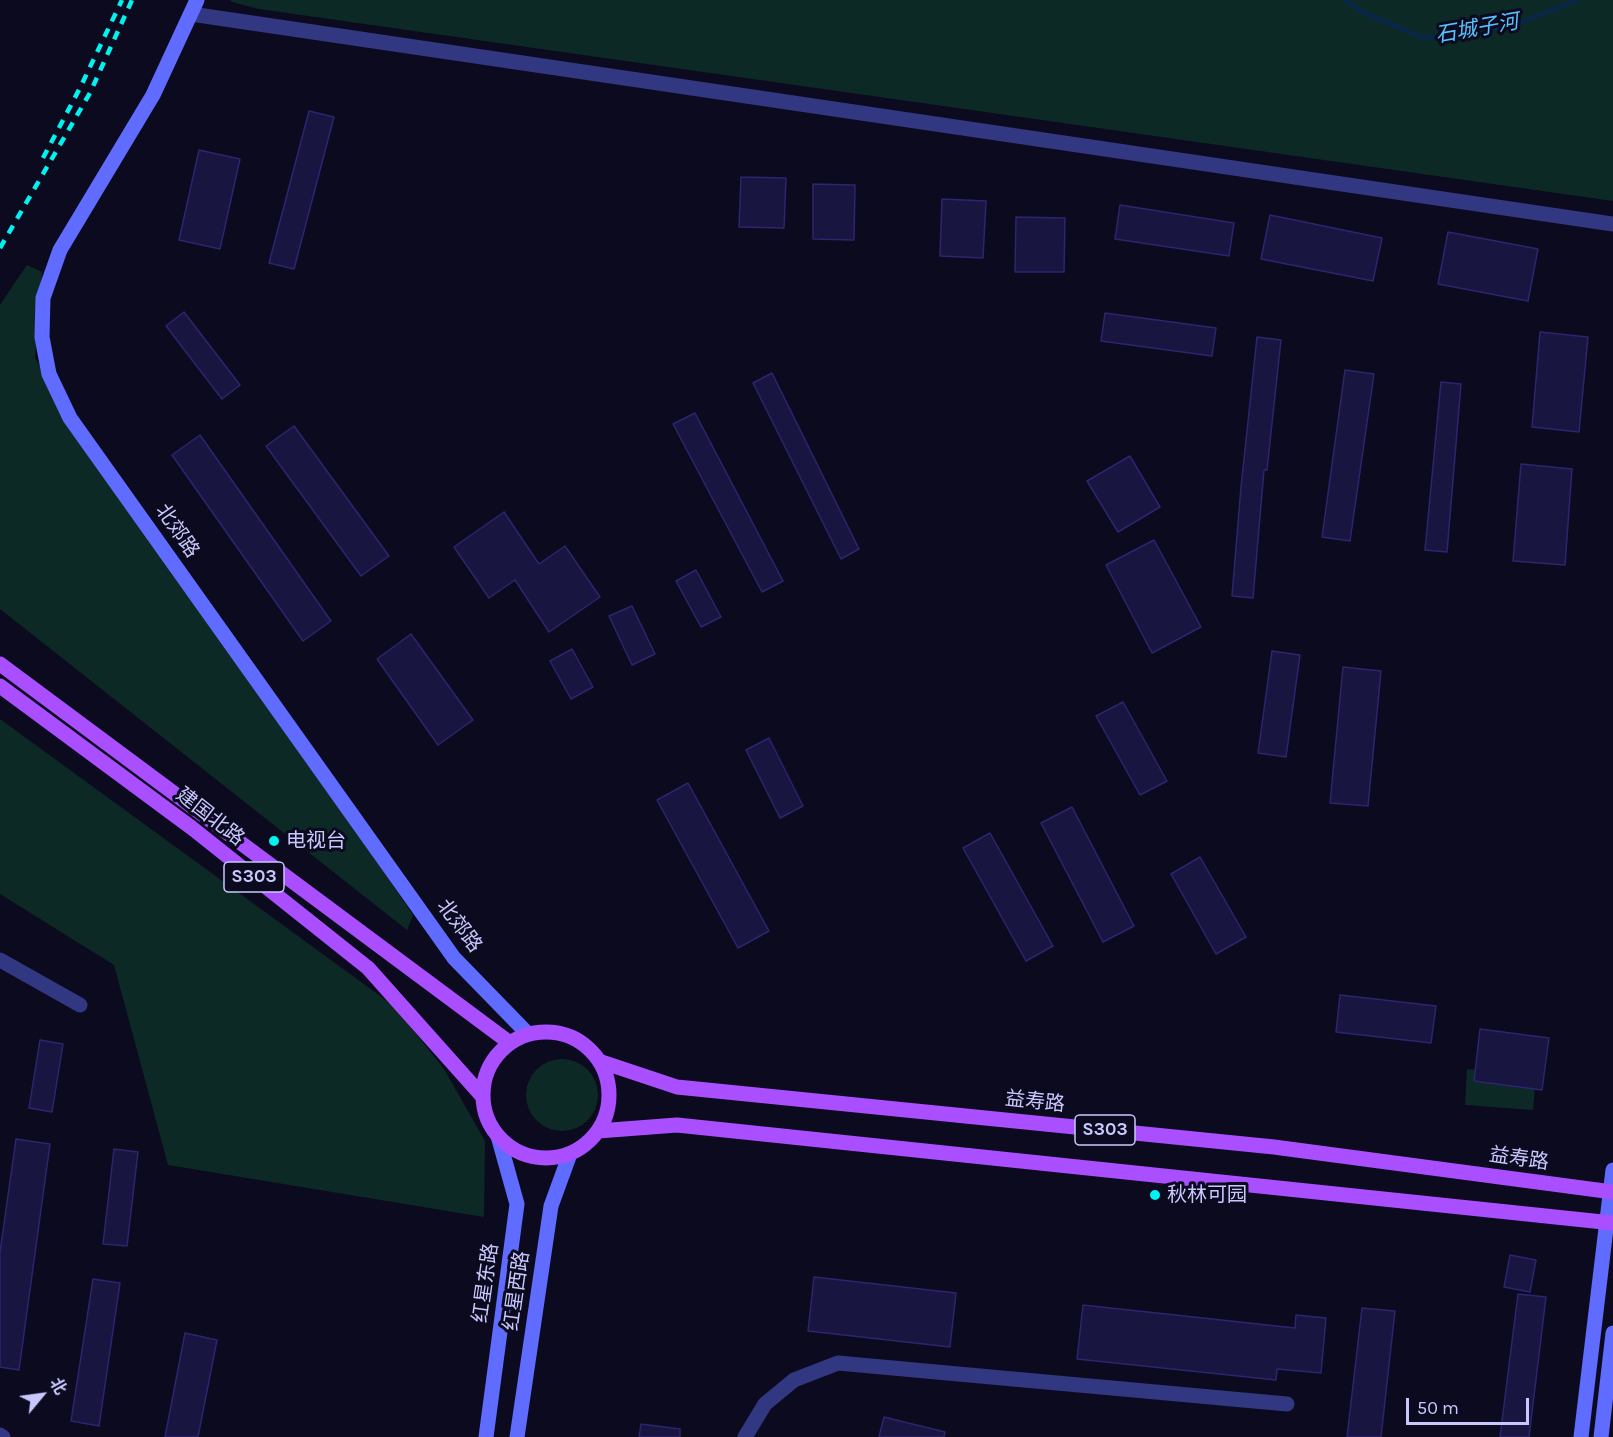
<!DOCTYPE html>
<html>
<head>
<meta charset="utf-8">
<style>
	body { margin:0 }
	#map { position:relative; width:1613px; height:1437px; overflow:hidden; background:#0c0a1f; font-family:Karla,"Noto Sans SC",sans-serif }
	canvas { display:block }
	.north { position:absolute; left:12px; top:1365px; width:60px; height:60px; -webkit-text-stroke:4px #0c0a1f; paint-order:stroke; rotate:61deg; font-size:16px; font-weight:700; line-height:24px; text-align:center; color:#c8c8ff }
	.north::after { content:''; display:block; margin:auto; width:21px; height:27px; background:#c8c8ff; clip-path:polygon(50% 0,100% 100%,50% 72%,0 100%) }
	.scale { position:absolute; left:1406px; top:1398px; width:123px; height:27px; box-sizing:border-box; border:3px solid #c8c8ff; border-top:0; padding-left:8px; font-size:18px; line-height:21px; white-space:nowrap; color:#c8c8ff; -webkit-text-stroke:4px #0c0a1f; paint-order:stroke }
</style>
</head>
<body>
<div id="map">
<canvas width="1613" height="1437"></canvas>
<div class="north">北</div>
<div class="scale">50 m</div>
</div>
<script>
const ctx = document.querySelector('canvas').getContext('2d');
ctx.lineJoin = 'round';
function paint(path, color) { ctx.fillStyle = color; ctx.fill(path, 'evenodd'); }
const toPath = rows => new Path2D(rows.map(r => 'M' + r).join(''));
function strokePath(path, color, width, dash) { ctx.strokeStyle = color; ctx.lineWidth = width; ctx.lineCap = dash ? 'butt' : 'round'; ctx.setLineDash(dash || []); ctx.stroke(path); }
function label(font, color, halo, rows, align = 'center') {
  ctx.font = font + ' Karla,"Noto Sans SC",sans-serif'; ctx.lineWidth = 6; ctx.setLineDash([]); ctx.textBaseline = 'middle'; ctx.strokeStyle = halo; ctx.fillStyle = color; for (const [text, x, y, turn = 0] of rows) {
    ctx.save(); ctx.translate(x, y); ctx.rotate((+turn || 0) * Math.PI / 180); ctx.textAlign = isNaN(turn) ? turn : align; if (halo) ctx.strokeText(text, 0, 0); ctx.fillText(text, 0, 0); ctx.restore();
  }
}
const green = toPath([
	[230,0,1613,0,1613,201,259,9,232,2],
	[27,265,42,272,35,358,413,915,407,930,0,609,0,305],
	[0,719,394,1006,444,1069,485,1141,484,1217,168,1165,114,965,0,894],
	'526 1095a36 36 0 1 1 72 0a36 36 0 1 1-72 0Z',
	[1467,1069,1536,1074,1533,1110,1465,1105]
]);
const stream = toPath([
	[1345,0,1362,12,1424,38,1509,27,1578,0]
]);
const building = toPath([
	[309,111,334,117,294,269,269,263,309,111],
	[199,150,240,159,220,249,179,240,199,150],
	[741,177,786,178,784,228,739,227,741,177],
	[813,184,855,185,854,240,813,239,813,184],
	[942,199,986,201,983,258,940,256,942,199],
	[1120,205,1234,223,1229,256,1115,239,1120,205],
	[1270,215,1382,238,1373,281,1261,259,1270,215],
	[1016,217,1065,218,1064,272,1015,272,1016,217],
	[1448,232,1538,249,1528,301,1438,284,1448,232],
	[184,312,240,385,222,399,166,326,184,312],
	[1105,313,1216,328,1212,356,1101,341,1105,313],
	[1540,332,1588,337,1579,432,1532,427,1540,332],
	[1257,337,1281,340,1267,470,1264,470,1253,598,1232,596,1241,487,1257,337],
	[1345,370,1374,374,1350,541,1322,537,1345,370],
	[772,373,859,549,841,559,753,383,772,373],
	[1441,382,1461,384,1447,552,1425,550,1441,382],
	[695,413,783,581,762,592,673,424,695,413],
	[294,426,389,556,361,576,266,446,294,426],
	[200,435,331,621,303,641,172,455,200,435],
	[1130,456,1160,507,1118,532,1087,481,1130,456],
	[1521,464,1572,469,1565,565,1513,561,1521,464],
	[504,512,539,564,565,546,600,597,549,632,515,580,489,598,454,547,504,512],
	[1154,540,1201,627,1152,653,1106,565,1154,540],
	[696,570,721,617,701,627,676,581,696,570],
	[632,606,655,654,632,665,609,616,632,606],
	[411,634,473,720,438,745,377,659,411,634],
	[572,649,593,687,571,699,550,661,572,649],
	[1272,651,1300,655,1286,757,1258,753,1272,651],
	[1343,667,1381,671,1368,806,1330,803,1343,667],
	[1123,702,1167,781,1140,795,1096,716,1123,702],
	[769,738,803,806,780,818,746,750,769,738],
	[688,783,769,931,738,948,657,800,688,783],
	[1072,807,1134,926,1103,942,1041,823,1072,807],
	[990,833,1053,946,1026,961,963,848,990,833],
	[1200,857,1246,937,1216,954,1171,874,1200,857],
	[1340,995,1436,1006,1431,1043,1336,1032,1340,995],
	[1480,1029,1549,1038,1542,1090,1474,1081,1480,1029],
	[40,1040,63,1044,52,1112,29,1108,40,1040],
	[16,1139,50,1144,19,1370,0,1367,0,1252,16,1139],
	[114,1149,138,1152,127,1246,103,1244,114,1149],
	[1510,1255,1536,1260,1530,1292,1504,1287,1510,1255],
	[814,1277,956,1293,950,1347,808,1331,814,1277],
	[93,1279,120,1283,99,1426,71,1421,93,1279],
	[1518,1294,1546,1297,1529,1437,1500,1437,1518,1294],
	[1083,1305,1295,1328,1296,1315,1326,1318,1321,1373,1277,1369,1276,1380,1077,1359,1083,1305],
	[1362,1308,1395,1311,1381,1437,1347,1437,1362,1308],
	[185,1333,217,1340,198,1437,165,1437,185,1333],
	[884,1417,945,1432,944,1437,879,1437,884,1417],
	[641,1424,680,1429,680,1437,639,1437,641,1424]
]);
const street = toPath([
	[191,14,1613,224],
	[0,960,80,1005],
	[0,1435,3,1437],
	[745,1437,765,1404,794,1380,838,1363,1287,1404]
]);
const secondary = toPath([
	[197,0,153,95,60,250,43,298,42,337,49,374,70,418,454,958,528,1034],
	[486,1437,517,1204,498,1136],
	[517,1437,551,1206,570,1154],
	[1581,1437,1613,1170],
	[1601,1437,1613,1333]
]);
const primary = toPath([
	[0,664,510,1043],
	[0,686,192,828,368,968,483,1097],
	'483 1095a63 63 0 1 1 126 0a63 63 0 1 1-126 0Z',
	[599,1061,677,1087,1274,1147,1613,1192],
	[598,1131,677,1125,1613,1223]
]);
const rail = toPath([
	[43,158,80,88,122,0],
	[0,248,90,93,132,0]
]);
const markers = [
	[274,841,6,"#00f3f1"],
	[1155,1195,6,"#00f3f1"]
];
const shields = [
	[254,877,60],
	[1105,1130,60]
];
const shieldNames = [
	["S303",254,877],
	["S303",1105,1130]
];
const streetNames = [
	["北郊路",177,531,55],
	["建国北路",210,817,38],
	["北郊路",459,926,53],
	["益寿路",1035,1102,6],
	["益寿路",1519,1159,8],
	["红星东路",486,1283,-82],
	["红星西路",517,1291,-82]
];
const poiNames = [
	["电视台",286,841],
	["秋林可园",1167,1195]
];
const waterNames = [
	["石城子河",1477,29,-10]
];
paint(green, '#0d2925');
strokePath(stream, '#082645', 5);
paint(building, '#191541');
strokePath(building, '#2c256f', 1.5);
strokePath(street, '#313781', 15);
strokePath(secondary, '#5f6cff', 15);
strokePath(primary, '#aa4fff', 15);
strokePath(rail, '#00f3f1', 4.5, [9, 8]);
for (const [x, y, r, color] of markers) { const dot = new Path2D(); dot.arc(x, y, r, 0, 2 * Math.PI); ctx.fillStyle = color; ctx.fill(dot); strokePath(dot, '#0c0a1f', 2); }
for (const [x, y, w] of shields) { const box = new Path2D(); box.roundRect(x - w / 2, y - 15, w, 30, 4.5); ctx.fillStyle = '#0c0a1f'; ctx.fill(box); strokePath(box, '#c8c8ff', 1.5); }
label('bold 18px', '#c8c8ff', null, shieldNames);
label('20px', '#c8c8ff', '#0c0a1f', streetNames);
label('20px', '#c8c8ff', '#0c0a1f', poiNames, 'left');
label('italic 21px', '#56c3ff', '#0c0a1f', waterNames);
</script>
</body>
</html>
